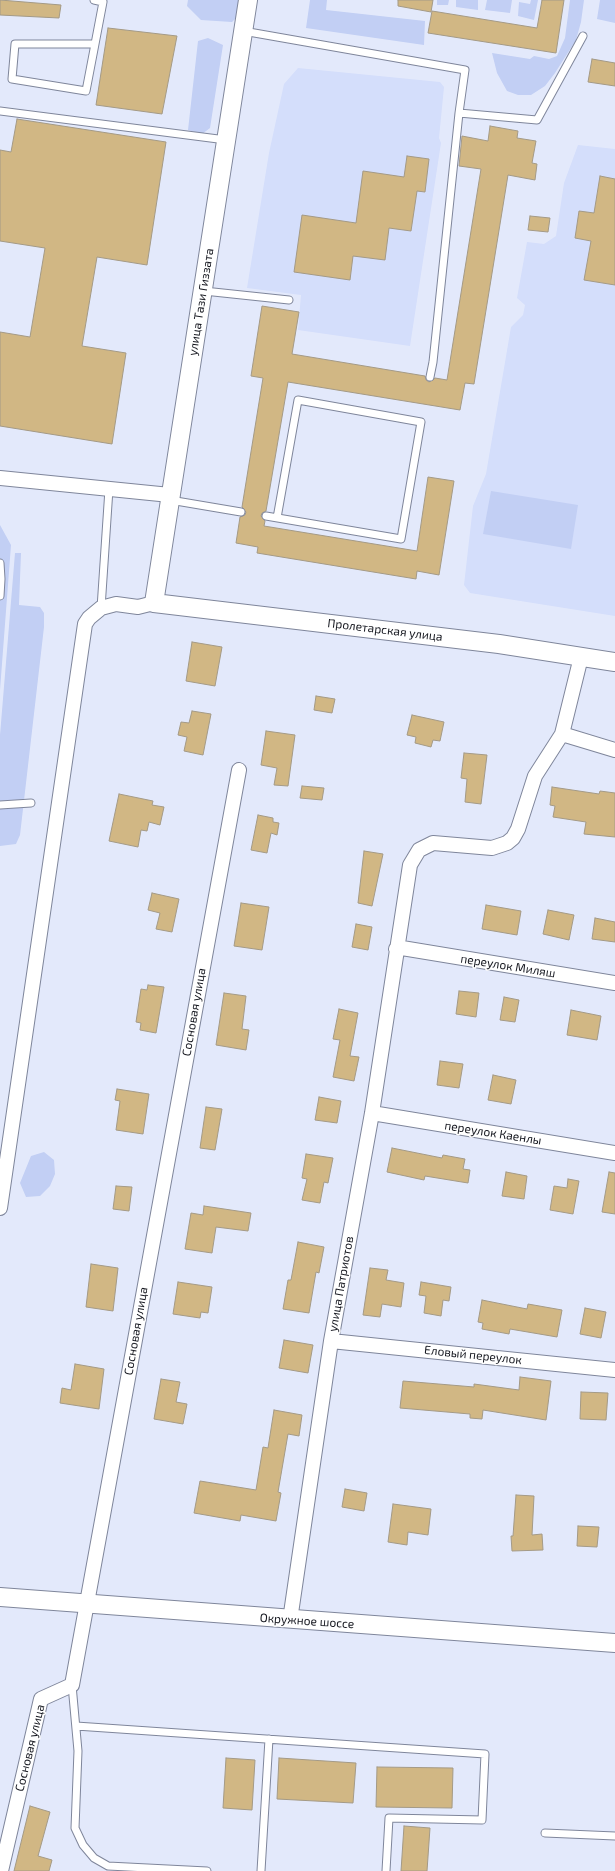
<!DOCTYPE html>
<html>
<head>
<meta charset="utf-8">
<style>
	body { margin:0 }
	canvas { display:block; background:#e3e9fb }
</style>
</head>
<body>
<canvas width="615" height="1871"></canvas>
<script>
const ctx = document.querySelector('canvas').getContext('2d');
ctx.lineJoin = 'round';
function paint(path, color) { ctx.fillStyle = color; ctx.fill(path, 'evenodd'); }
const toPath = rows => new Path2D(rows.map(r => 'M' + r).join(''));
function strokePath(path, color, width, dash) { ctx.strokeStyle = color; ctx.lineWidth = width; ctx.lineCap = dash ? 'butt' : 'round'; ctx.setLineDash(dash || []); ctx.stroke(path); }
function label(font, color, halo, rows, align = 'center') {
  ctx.font = font + ' "Exo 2",sans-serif'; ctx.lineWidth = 3; ctx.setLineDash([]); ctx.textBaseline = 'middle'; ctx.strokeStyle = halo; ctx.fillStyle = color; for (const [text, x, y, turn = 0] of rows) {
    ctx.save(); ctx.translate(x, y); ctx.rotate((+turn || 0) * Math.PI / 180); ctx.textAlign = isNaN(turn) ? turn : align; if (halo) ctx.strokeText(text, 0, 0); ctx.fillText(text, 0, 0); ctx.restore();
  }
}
const built = toPath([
	[298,68,440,82,444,87,439,138,441,143,410,346,298,330,301,295,247,288,269,153,284,84],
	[578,145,615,149,615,616,470,593,464,585,473,506,486,474,511,327,523,315,525,305,517,298,527,242,544,244,556,236,564,183]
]);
const green = toPath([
	[188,0,240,0,237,17,232,22,201,20,187,6],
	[310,0,327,0,326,10,425,21,424,45,306,28],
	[437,0,449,0,448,5,437,5],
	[456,0,478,0,478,10,456,7],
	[487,0,512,0,510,13,485,10],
	[531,0,538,0,534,20,518,16,519,2,530,4],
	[570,0,584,0,581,22,576,40,555,73,545,86,531,95,518,95,507,91,497,73,492,53,530,59,534,56,549,59,557,56,565,38],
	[600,0,615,0,615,23,597,19],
	[208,38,223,45,210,128,202,134,188,130,198,41],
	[491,491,578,505,571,549,483,534],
	[0,525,11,545,0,690],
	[15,553,21,553,19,605,40,607,44,613,44,627,20,835,16,844,0,846,0,735],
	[44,1152,54,1160,55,1174,50,1186,40,1196,26,1197,20,1183,31,1156]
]);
const building = toPath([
	[0,0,61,5,59,18,0,15,0,0],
	[398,0,433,0,431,12,398,6,398,0],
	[542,0,564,0,556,53,428,33,432,11,537,28,542,0],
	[108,28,177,36,162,114,96,105,108,28],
	[592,59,615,63,615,86,588,82,592,59],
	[17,119,166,142,147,265,97,257,82,346,126,353,112,444,0,426,0,332,30,337,45,248,0,241,0,150,11,152,17,119],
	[490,126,518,131,517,138,536,141,532,163,537,164,535,180,508,175,474,384,465,383,460,410,288,382,266,511,262,513,261,516,265,521,264,526,417,551,428,477,454,481,439,575,417,571,416,579,257,553,258,547,236,543,240,517,245,515,246,512,242,507,263,378,251,376,262,306,299,312,292,354,425,376,426,380,429,382,435,378,447,380,481,169,459,166,462,136,488,141,490,126],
	[407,156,429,159,425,192,417,191,411,231,389,228,385,260,353,256,350,280,294,272,302,215,356,223,363,171,404,177,407,156],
	[600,176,615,179,615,285,584,280,591,241,575,238,579,211,594,213,600,176],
	[530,216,550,218,548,232,528,230,530,216],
	[192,642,222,647,215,686,186,681,192,642],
	[316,696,335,699,332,713,314,710,316,696],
	[192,711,211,714,203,755,184,751,187,737,178,735,181,722,189,723,192,711],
	[412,715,444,722,440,741,433,740,431,747,415,743,416,737,407,735,412,715],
	[266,731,295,735,288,786,274,785,277,768,261,765,266,731],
	[464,753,487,755,481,804,465,802,467,779,461,778,464,753],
	[302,786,324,788,322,800,300,798,302,786],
	[552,787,599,794,600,791,615,793,615,837,584,834,586,822,553,817,555,806,550,805,552,787],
	[119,794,153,801,152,805,164,807,160,825,149,822,147,831,141,830,138,847,109,841,119,794],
	[258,815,273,818,273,822,279,823,277,835,271,833,267,853,251,850,258,815],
	[364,851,383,854,372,906,358,903,364,851],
	[152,893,179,899,172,932,156,929,160,913,148,910,152,893],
	[241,903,269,907,262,950,234,946,241,903],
	[486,905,521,911,517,935,482,929,486,905],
	[548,910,574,915,569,940,543,934,548,910],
	[595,918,615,922,615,942,592,939,595,918],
	[356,924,372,927,368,950,352,947,356,924],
	[148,985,164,987,156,1033,140,1030,141,1023,136,1022,141,989,147,990,148,985],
	[459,991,479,993,476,1017,456,1014,459,991],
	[224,993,246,996,242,1029,249,1030,246,1050,216,1045,224,993],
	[504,997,519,1000,515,1022,500,1020,504,997],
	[339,1009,358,1013,350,1056,359,1057,354,1081,333,1077,340,1040,333,1039,339,1009],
	[571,1010,601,1016,597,1040,567,1035,571,1010],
	[440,1061,463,1064,459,1088,437,1085,440,1061],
	[493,1075,516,1080,511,1104,488,1100,493,1075],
	[117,1089,149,1094,143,1134,116,1130,120,1101,115,1100,117,1089],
	[319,1097,341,1101,337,1123,315,1120,319,1097],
	[206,1107,222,1109,215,1150,200,1148,206,1107],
	[392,1148,442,1158,443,1155,465,1159,463,1169,470,1170,468,1183,425,1176,424,1180,387,1172,392,1148],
	[306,1154,333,1158,328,1183,324,1182,320,1203,302,1200,307,1179,302,1178,306,1154],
	[506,1172,527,1176,524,1199,502,1196,506,1172],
	[609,1172,615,1173,615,1214,602,1212,609,1172],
	[568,1179,579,1181,573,1214,550,1210,554,1186,567,1188,568,1179],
	[116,1186,132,1187,129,1211,113,1209,116,1186],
	[204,1206,251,1213,248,1231,216,1227,212,1253,185,1249,191,1213,203,1215,204,1206],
	[298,1242,324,1247,319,1273,316,1272,309,1313,283,1309,288,1280,291,1280,298,1242],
	[91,1264,118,1268,113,1311,86,1307,91,1264],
	[370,1268,388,1270,386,1280,404,1283,401,1307,382,1304,380,1317,363,1315,370,1268],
	[178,1282,212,1287,208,1313,201,1312,200,1318,173,1314,178,1282],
	[421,1282,451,1287,449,1301,443,1300,441,1316,424,1313,426,1296,419,1295,421,1282],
	[482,1300,527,1309,528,1304,562,1310,557,1337,510,1329,509,1334,482,1329,483,1323,478,1322,482,1300],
	[585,1308,606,1312,601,1338,580,1334,585,1308],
	[284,1340,313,1345,308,1373,279,1368,284,1340],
	[75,1364,104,1369,99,1409,60,1403,62,1388,71,1390,75,1364],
	[520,1377,551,1381,546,1420,483,1410,482,1419,470,1418,470,1414,400,1408,403,1381,474,1387,474,1384,519,1390,520,1377],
	[161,1379,180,1382,176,1402,187,1404,183,1424,154,1419,161,1379],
	[581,1392,608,1393,606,1420,580,1419,581,1392],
	[274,1410,302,1415,299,1436,288,1434,278,1492,281,1493,276,1521,241,1515,240,1521,194,1513,200,1481,256,1490,263,1447,268,1448,274,1410],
	[345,1489,367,1493,364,1511,342,1507,345,1489],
	[516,1495,534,1496,532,1535,542,1534,543,1550,512,1551,511,1536,513,1536,516,1495],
	[393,1504,431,1509,428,1535,408,1532,407,1545,388,1542,393,1504],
	[578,1526,599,1527,597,1547,577,1546,578,1526],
	[226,1758,255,1760,252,1810,223,1808,226,1758],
	[279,1758,356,1763,353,1803,277,1799,279,1758],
	[377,1767,453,1768,452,1808,376,1807,377,1767],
	[30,1806,50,1812,38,1856,52,1860,49,1871,14,1871,30,1806],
	[404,1826,430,1828,427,1871,401,1871,404,1826]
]);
const service = toPath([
	[94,0,103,2,95,44,86,91,12,79,15,44,95,44],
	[243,31,465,70,459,113,537,120,583,36],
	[0,111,226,140],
	[204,291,289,300],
	[430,377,433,362,459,113],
	[170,500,241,512],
	[266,516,401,539,421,422,298,400,277,518],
	[0,563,1,579,0,596],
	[101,608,109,489],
	[0,805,31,803],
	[72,1685,78,1751,75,1828,83,1845,94,1858,108,1866,207,1871],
	[76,1726,485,1754,482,1820,389,1818,386,1871],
	[545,1833,615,1836],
	[261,1871,269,1739]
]);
const minor = toPath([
	[0,478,170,495],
	[562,734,615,750],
	[396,949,402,948,615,983],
	[372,1113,615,1153],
	[0,1208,85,624,89,618,101,608,116,604,138,607,154,603],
	[331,1341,615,1370],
	[290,1620,331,1341,372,1113,410,865,419,850,433,843,492,848,507,843,513,838,518,829,535,776,562,734,581,657],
	[1,1871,41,1699,72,1685,239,770]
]);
const tertiary = toPath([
	[248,0,154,603,499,644,615,662],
	[0,1597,615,1643]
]);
const streetNames = [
	["улица Тази Гиззата",201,302,-81],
	["Пролетарская улица",385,630,7],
	["переулок Миляш",508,966,9],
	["Сосновая улица",194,1012,-80],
	["переулок Каенлы",493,1133,9],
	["улица Патриотов",341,1284,-80],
	["Сосновая улица",136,1331,-80],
	["Еловый переулок",473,1355,6],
	["Окружное шоссе",307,1621,4],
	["Сосновая улица",30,1748,-76]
];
paint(built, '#d4defb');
paint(green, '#c2cff4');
paint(building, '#d1b784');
strokePath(building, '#a49a86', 1);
strokePath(service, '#7f869b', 9);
strokePath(minor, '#7f869b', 16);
strokePath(tertiary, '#7f869b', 20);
strokePath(service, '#fff', 7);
strokePath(minor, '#fff', 14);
strokePath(tertiary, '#fff', 18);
label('12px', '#15171f', '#fff', streetNames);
</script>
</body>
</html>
